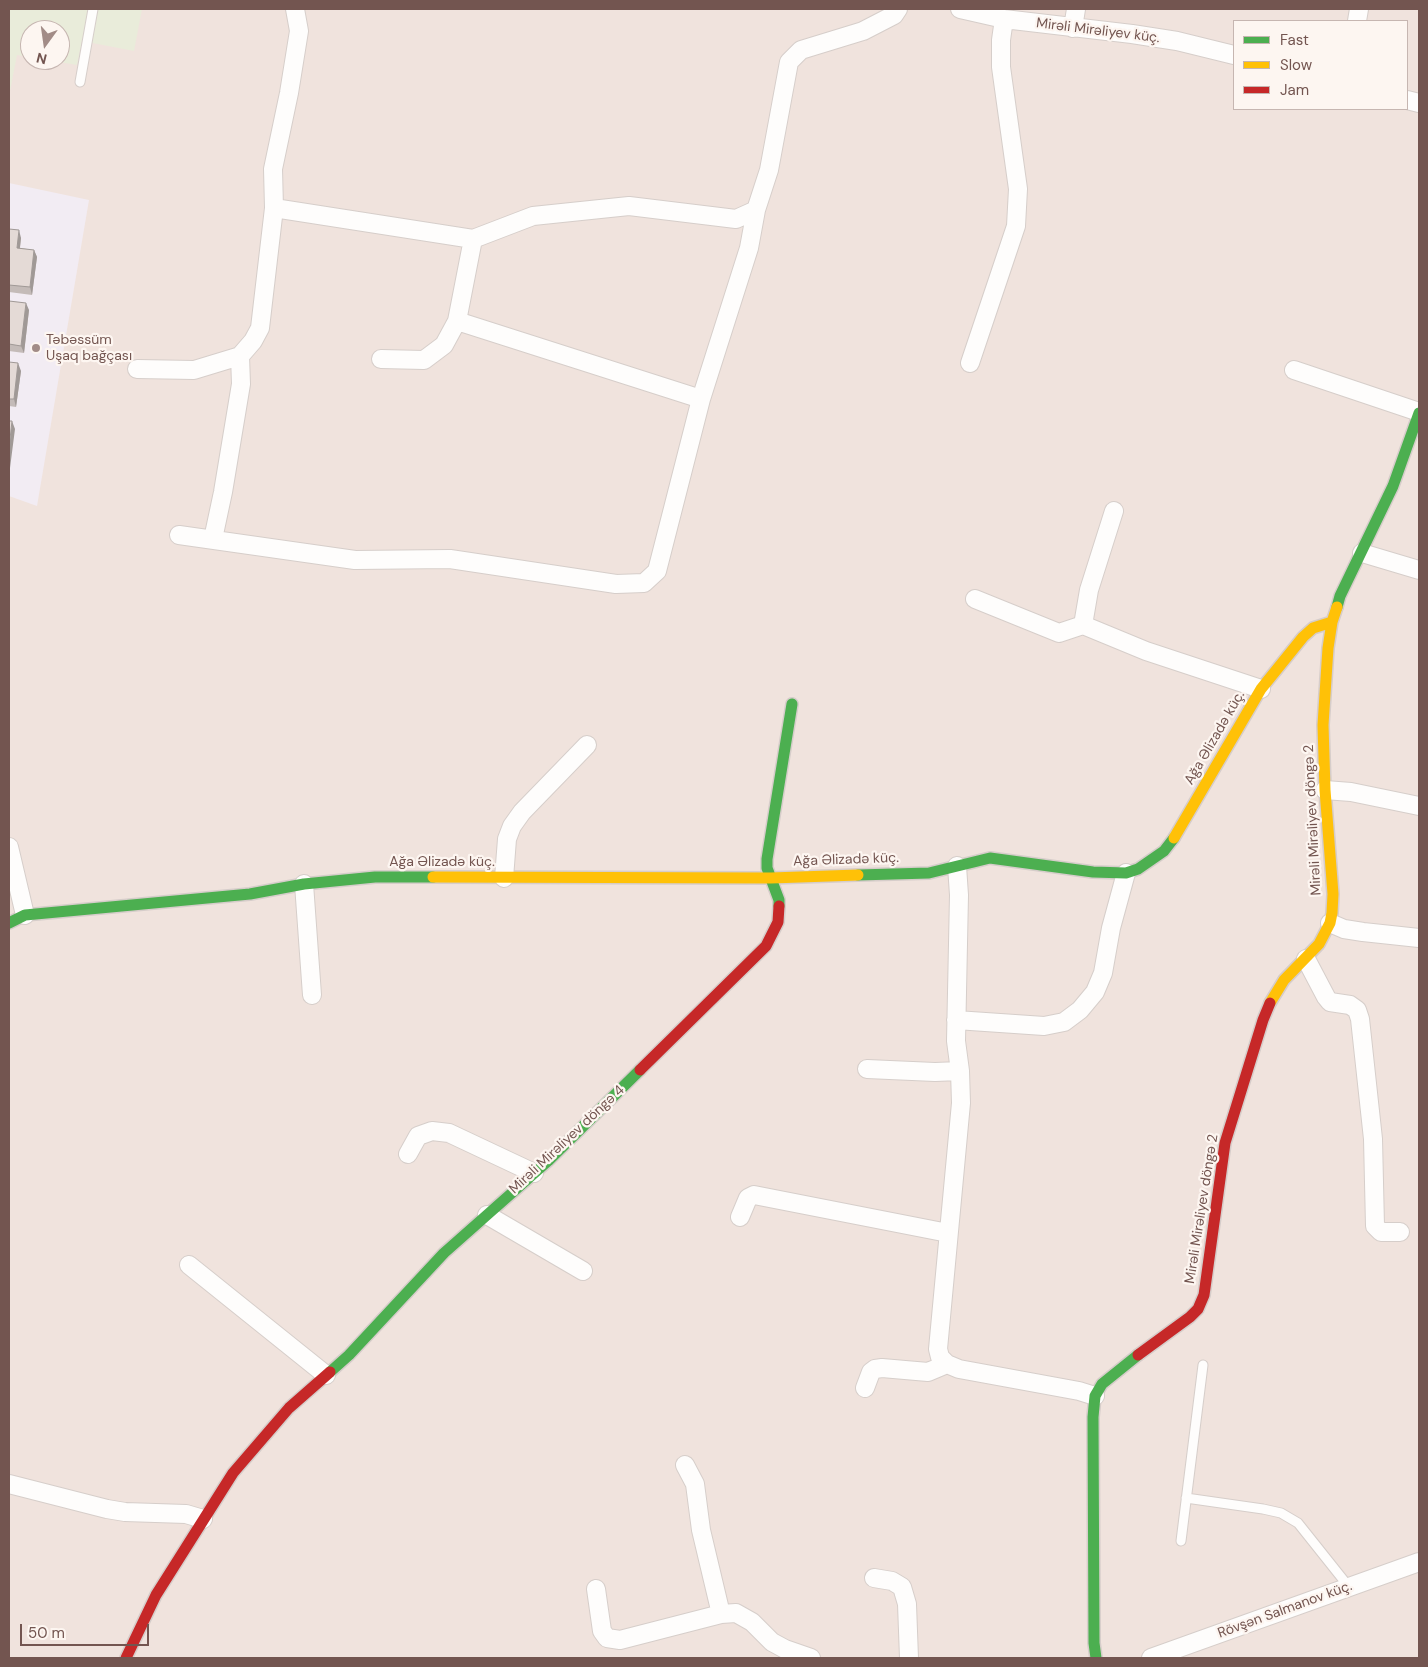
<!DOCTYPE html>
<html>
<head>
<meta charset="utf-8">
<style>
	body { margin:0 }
	#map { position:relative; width:1428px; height:1667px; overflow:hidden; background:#f8f2ee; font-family:"DM Sans",sans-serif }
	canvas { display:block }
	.frame { position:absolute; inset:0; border:10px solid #735550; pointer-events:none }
	.legend { position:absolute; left:1233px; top:20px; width:175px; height:90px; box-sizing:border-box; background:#fdf6f1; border:1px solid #c6b6b1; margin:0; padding:6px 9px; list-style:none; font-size:15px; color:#735550 }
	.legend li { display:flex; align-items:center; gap:10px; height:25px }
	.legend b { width:25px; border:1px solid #c6b6b1 }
	.north { position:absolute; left:20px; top:20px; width:50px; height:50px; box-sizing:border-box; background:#fdf6f1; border:1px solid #c6b6b1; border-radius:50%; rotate:194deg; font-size:14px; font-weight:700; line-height:20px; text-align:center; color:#735550 }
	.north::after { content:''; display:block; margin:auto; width:18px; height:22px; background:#a28c87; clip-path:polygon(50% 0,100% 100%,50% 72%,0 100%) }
	.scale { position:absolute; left:20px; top:1624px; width:129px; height:22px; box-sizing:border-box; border:2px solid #735550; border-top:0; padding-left:6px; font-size:15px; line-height:18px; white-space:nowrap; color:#735550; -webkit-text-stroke:4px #fdf6f1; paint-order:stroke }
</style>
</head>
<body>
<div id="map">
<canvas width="1428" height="1667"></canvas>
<div class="frame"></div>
<ul class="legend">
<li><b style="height:6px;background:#4caf50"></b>Fast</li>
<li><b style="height:6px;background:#ffc107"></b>Slow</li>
<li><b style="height:6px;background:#c62828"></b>Jam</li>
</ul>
<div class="north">N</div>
<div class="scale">50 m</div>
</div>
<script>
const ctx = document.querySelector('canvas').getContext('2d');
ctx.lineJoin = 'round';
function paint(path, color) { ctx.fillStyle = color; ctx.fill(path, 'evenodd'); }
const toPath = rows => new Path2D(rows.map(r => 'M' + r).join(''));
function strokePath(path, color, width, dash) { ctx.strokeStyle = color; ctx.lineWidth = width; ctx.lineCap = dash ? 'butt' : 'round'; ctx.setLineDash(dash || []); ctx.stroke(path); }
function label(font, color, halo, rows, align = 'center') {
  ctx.font = font + ' "DM Sans",sans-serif'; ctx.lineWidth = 4.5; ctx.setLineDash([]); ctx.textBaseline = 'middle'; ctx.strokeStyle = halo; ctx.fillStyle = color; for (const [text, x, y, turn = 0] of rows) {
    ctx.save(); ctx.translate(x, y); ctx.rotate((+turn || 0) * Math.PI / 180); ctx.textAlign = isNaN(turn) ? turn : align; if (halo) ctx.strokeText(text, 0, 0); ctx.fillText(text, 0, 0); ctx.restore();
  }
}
const residential = toPath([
	[9,9,1419,9,1419,1658,9,1658],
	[1234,21,1407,21,1407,109,1234,109],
	[30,30,60,30,60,60,30,60]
]);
const education = toPath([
	[9,183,89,200,37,506,9,496]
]);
const green = toPath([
	[9,9,142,9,134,51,82,41,77,65,48,60,60,60,60,30,30,30,30,57,17,55,9,96]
]);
const lane = toPath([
	[80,82,93,9],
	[1186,1498,1263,1509,1281,1513,1298,1523,1349,1587],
	[1181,1541,1203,1365]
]);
const street = toPath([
	[960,9,1004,19,1132,34,1177,41,1234,55],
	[1357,21,1359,9],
	[1073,28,1076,9],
	[1407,100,1419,103],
	[274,208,473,239,533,216,629,206,736,219,756,210,769,170,789,62,801,50,863,31,894,15,898,9],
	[457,321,701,399],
	[381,359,424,360,444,345,457,321,473,239],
	[970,363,1016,226,1018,189,1001,67,1001,40,1004,19],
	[137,369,194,370,240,356],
	[1294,370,1419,412],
	[179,535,355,560,450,559,616,584,644,583,657,571,701,399,749,248,756,210],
	[213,539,223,492,241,384,240,356,253,341,260,328,274,208,273,169,289,93,299,31,295,9],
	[1362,553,1419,570],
	[975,599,1059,633,1083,625,1146,651,1261,689],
	[1083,625,1089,590,1114,511],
	[1325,790,1351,792,1419,806],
	[9,847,25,915],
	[957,866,959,895,956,1041,960,1071,961,1103,938,1349,940,1357,947,1364,959,1369,1079,1391,1095,1396],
	[504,878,507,839,512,826,522,812,587,745],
	[304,884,312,995],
	[1330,923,1344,929,1363,932,1419,938],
	[1306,959,1326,997,1330,1002,1350,1005,1357,1010,1360,1019,1373,1139,1375,1226,1381,1232,1400,1232],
	[956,1020,1044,1026,1064,1022,1080,1010,1095,992,1103,973,1111,928,1126,873],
	[867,1069,935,1072,960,1071],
	[408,1154,418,1136,432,1131,449,1133,534,1173],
	[487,1215,583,1271],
	[740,1217,748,1198,754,1195,948,1233],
	[189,1265,326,1375],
	[865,1388,871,1372,875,1369,882,1368,928,1372,947,1364],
	[685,1465,695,1484,701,1530,721,1614],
	[9,1484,107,1509,125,1512,186,1514,203,1519],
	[874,1578,892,1581,902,1587,907,1604,909,1658],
	[596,1589,602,1631,607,1638,620,1640,721,1614,736,1613,752,1622,772,1642,785,1649,811,1658],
	[1151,1658,1419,1562]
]);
const fast = toPath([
	[1337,607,1340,596,1393,486,1419,413],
	[858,875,929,873,990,858,1093,872,1126,873,1138,869,1164,851,1174,838],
	[779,906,779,900,767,868,767,859,792,704],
	[9,923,25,915,250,894,304,884,375,877,433,877],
	[330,1372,349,1355,444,1253,548,1161,640,1070],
	[1096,1658,1094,1643,1093,1417,1095,1396,1102,1384,1138,1355]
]);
const slow = toPath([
	[1174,838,1261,689,1303,637,1313,628,1332,622,1337,607],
	[433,877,771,878,858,875],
	[1270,1003,1284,980,1319,944,1330,923,1332,913,1333,894,1325,790,1323,725,1328,648,1332,622]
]);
const jam = toPath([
	[640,1070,766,946,778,922,779,906],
	[1138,1355,1190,1317,1198,1309,1204,1295,1225,1143,1263,1020,1270,1003],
	[126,1658,156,1595,233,1473,289,1408,330,1372]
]);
const wall = toPath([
	[9,229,21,238,20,248,34,250,37,257,32,295,9,292],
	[9,301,29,310,24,353,9,351],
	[9,362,21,371,16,407,9,406]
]);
const shadedWall = toPath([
	[19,230,21,238,19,255,17,248],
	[34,250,37,257,32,295,30,287],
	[26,303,29,310,24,353,21,346],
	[18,363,21,371,16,407,14,399],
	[12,421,15,429,10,468,9,465,9,448]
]);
const building = toPath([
	[9,229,19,230,17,248,34,250,30,287,9,285,9,229],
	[9,301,26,303,21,346,9,344,9,301],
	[9,362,18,363,14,399,9,399,9,362],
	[9,421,12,421,9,448,9,421]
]);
const markers = [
	[36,348,5,"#a28c87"]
];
const streetNames = [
	["Mirəli Mirəliyev küç.",1098,31,7],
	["Ağa Əlizadə küç.",1215,738,-60],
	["Mirəli Mirəliyev döngə 2",1313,820,-93],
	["Ağa Əlizadə küç.",846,860,-2],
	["Ağa Əlizadə küç.",442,862],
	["Mirəli Mirəliyev döngə 4",567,1140,-43],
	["Mirəli Mirəliyev döngə 2",1202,1209,-81],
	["Rövşən Salmanov küç.",1285,1610,-20]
];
const poiNames = [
	["Təbəssüm",46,340],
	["Uşaq bağçası",46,356]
];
paint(residential, '#f0e3dd');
paint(education, '#f2ecf3');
paint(green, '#e9ecda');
strokePath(lane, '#d6ceca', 11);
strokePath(street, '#d6ceca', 20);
strokePath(fast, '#d6cdca', 14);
strokePath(slow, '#d6cdca', 14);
strokePath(jam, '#d6cdca', 14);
strokePath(lane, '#fefdfc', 9);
strokePath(street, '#fefdfc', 18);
strokePath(fast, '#4caf50', 11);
strokePath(slow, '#ffc107', 11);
strokePath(jam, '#c62828', 11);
paint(wall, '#c4bbb8');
paint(shadedWall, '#a09996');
paint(building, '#e4dad6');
strokePath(building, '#a09996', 1);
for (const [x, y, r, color] of markers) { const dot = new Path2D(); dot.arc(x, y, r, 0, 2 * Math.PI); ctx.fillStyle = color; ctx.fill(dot); strokePath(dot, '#fdf6f1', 2); }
label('14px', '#735550', '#fdf6f1', streetNames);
label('14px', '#735550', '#fdf6f1', poiNames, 'left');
</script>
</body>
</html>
